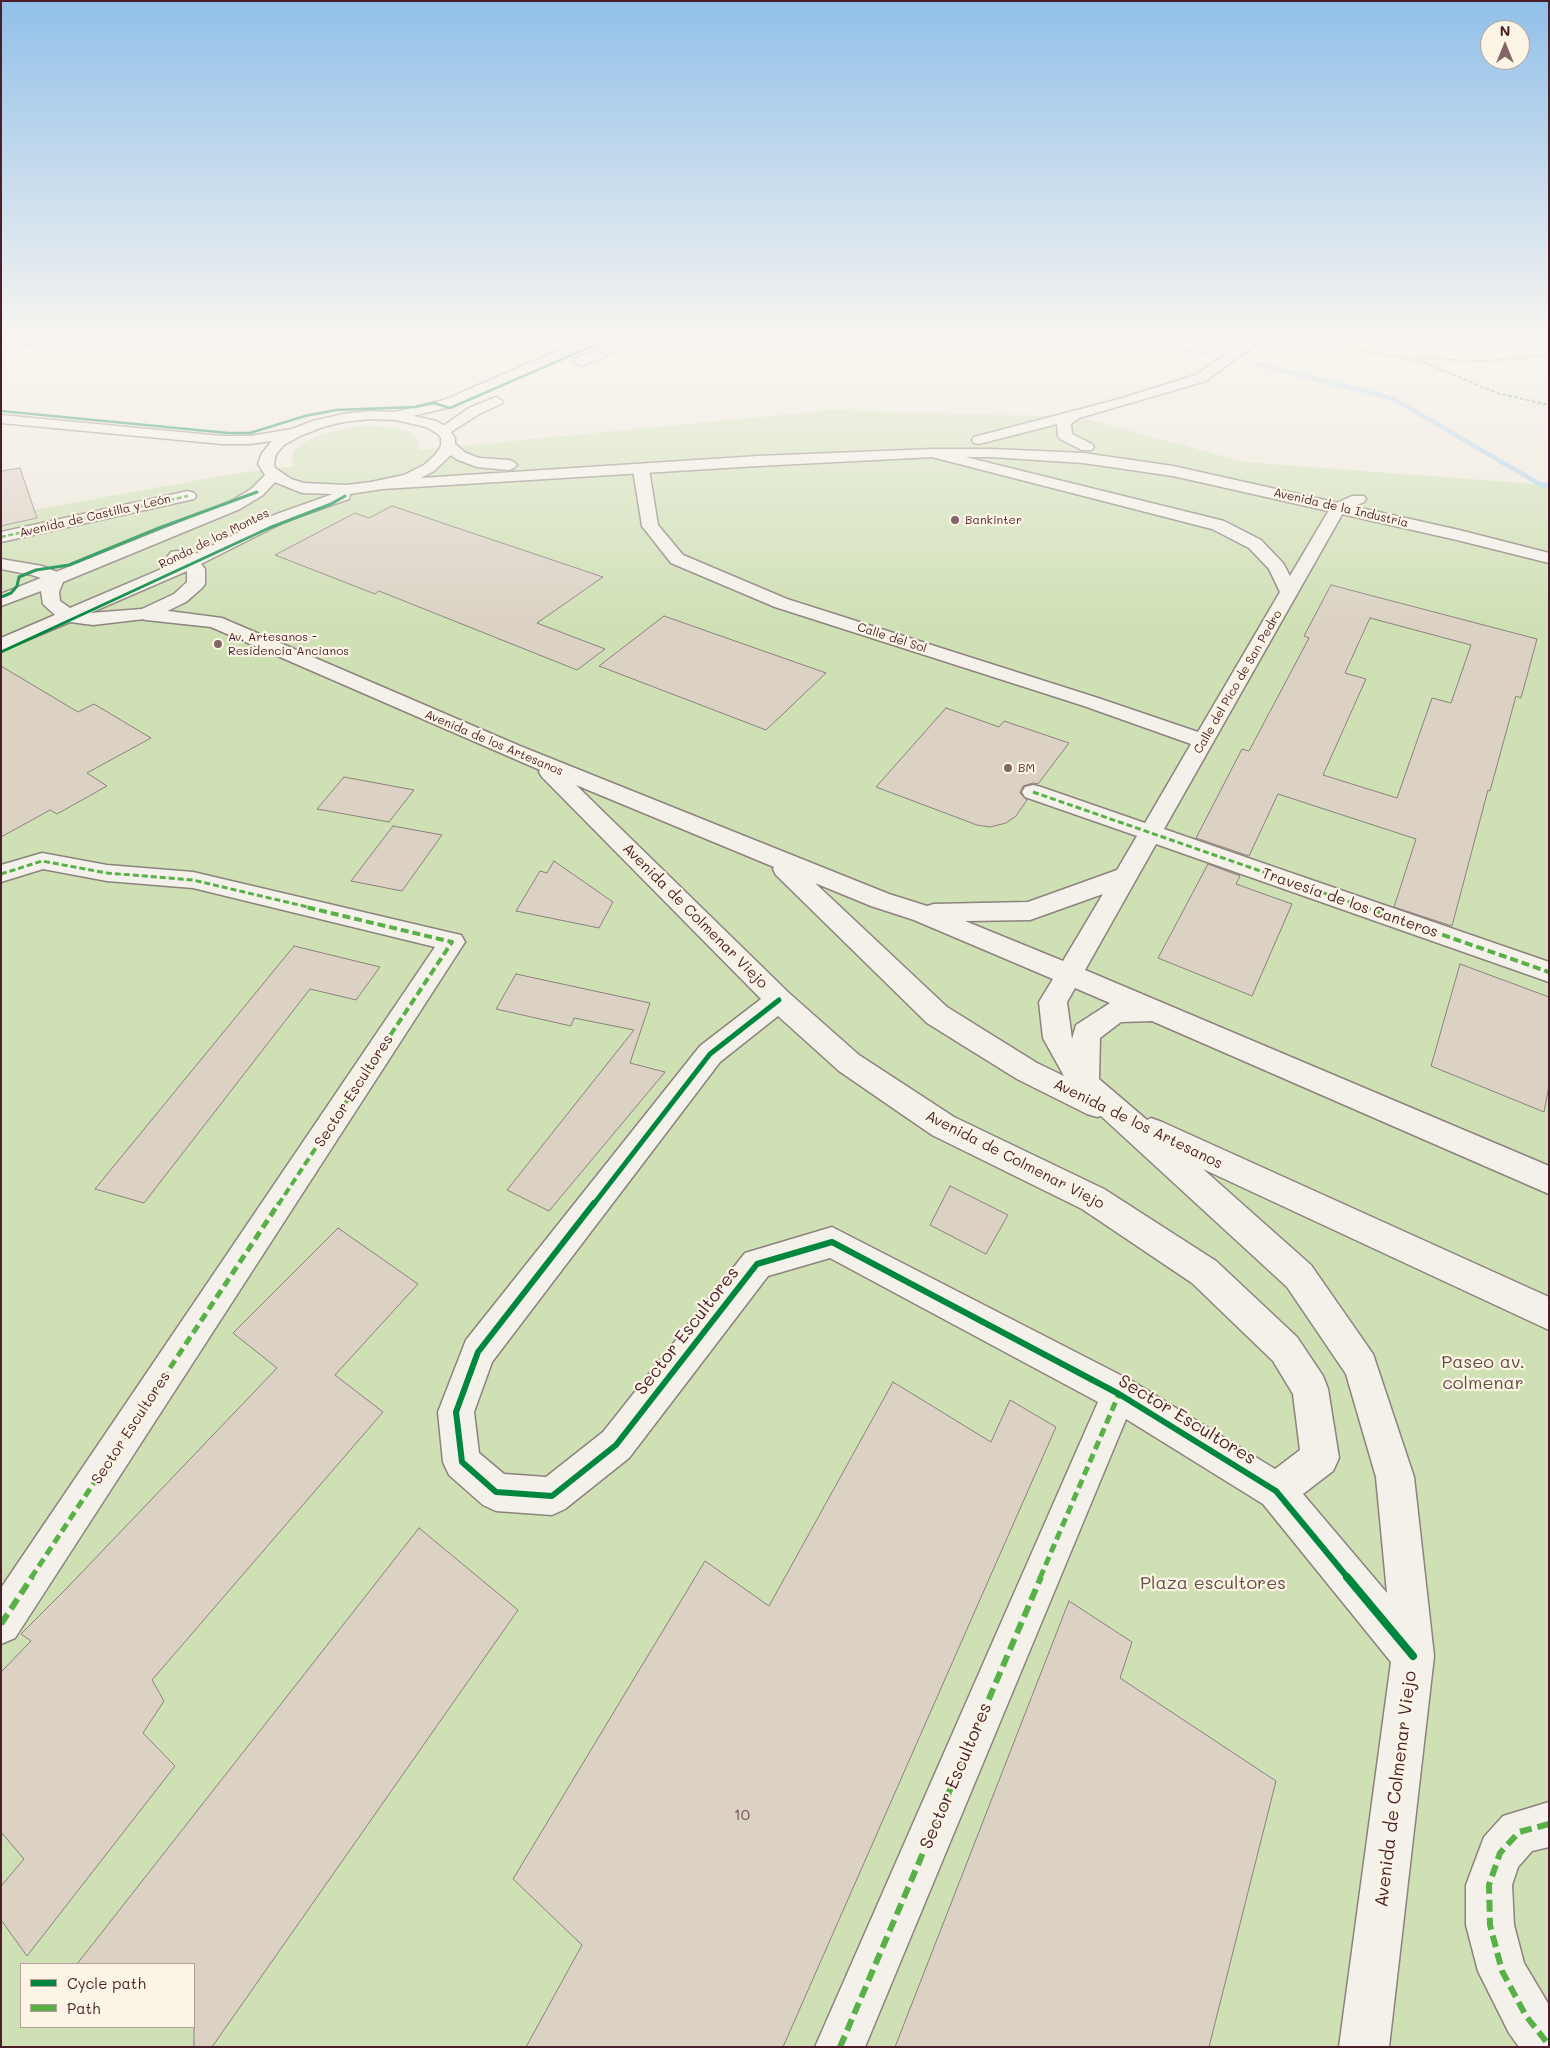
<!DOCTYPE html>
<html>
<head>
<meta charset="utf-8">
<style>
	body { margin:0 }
	#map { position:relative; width:1550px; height:2048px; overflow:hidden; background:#efe9dd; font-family:Mali,sans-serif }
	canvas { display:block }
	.frame { position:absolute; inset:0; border:2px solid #4a1f2b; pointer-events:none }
	.legend { position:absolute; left:20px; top:1963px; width:175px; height:65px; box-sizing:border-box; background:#fcf5e5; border:1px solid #b59f9b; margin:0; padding:6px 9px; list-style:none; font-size:15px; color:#4a1f2b }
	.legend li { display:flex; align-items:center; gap:10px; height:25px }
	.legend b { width:25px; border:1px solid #b59f9b }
	.north { position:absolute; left:1480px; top:20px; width:50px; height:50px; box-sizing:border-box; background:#fcf5e5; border:1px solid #b59f9b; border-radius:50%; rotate:0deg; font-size:14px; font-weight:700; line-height:20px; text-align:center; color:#4a1f2b }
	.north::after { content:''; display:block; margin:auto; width:18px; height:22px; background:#846669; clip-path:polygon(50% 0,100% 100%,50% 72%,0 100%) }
</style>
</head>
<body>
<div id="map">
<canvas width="1550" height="2048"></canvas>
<div class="frame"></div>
<ul class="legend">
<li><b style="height:6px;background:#00873e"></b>Cycle path</li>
<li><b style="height:6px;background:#57b146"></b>Path</li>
</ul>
<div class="north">N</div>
</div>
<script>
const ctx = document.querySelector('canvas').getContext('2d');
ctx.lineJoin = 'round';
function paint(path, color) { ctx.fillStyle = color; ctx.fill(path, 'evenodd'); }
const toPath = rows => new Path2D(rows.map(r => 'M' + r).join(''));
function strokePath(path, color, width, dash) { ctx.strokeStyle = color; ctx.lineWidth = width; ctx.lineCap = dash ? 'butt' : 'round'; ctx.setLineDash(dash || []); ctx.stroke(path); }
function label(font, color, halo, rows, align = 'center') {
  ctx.font = font + ' Mali,sans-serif'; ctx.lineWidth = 4.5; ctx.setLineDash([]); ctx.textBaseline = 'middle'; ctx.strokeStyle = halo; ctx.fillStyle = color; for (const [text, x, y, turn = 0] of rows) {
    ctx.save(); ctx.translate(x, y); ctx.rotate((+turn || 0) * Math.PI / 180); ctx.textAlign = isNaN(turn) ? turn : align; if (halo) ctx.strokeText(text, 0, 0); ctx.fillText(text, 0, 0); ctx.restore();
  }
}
const green = toPath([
	[831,410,1080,417,1244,462,1549,485,1549,2047,1,2047,1,516,232,474,294,466,291,458,295,450,305,442,320,434,358,426,377,426,395,428,409,432,417,439,419,450],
	[21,1964,194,1964,194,2027,21,2027]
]);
const streamFar1 = toPath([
	[1118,338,1206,354],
	[1257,364,1394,399,1543,486,1549,486]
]);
const stream = toPath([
	[1542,485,1549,486]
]);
const building = toPath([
	[20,468,37,518,1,526,1,471,20,468],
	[392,506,603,577,537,623,605,649,577,670,379,591,375,594,275,555,355,513,369,518,392,506],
	[1331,585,1537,639,1521,698,1516,696,1490,791,1488,790,1452,926,1394,907,1416,839,1278,794,1249,856,1196,838,1242,749,1249,751,1309,638,1304,636,1331,585],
	[1370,618,1471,645,1451,703,1432,698,1397,798,1323,775,1366,679,1345,673,1370,618],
	[664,616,826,673,766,730,599,666,664,616],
	[1,666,78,712,94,704,151,738,87,773,107,786,57,814,50,810,1,837,1,666],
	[946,708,999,727,1004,721,1069,743,1038,784,1033,783,1023,786,1020,793,1027,800,1016,816,1006,823,990,827,977,825,876,787,946,708],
	[344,777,414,790,389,822,317,809,344,777],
	[393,826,442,835,402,891,351,881,393,826],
	[554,861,613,902,599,928,516,911,540,871,547,873,554,861],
	[1208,864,1240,876,1236,884,1292,904,1252,996,1158,958,1208,864],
	[294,946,380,967,356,1000,310,989,144,1203,95,1189,294,946],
	[1460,964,1549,997,1549,1086,1544,1112,1431,1066,1460,964],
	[516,974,650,1003,630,1063,665,1072,549,1211,507,1190,634,1030,574,1018,571,1026,496,1009,516,974],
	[950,1186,1008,1215,986,1254,930,1225,950,1186],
	[338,1228,418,1284,335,1375,383,1412,152,1680,164,1701,143,1733,175,1766,27,1956,1,1920,1,1886,24,1859,1,1832,1,1672,31,1641,21,1634,64,1591,277,1368,233,1333,338,1228],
	[893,1382,991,1442,1010,1400,1056,1427,783,2047,526,2047,582,1945,513,1879,705,1561,769,1606,893,1382],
	[419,1528,518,1610,212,2047,194,2047,194,1964,77,1964,419,1528],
	[1069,1601,1132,1642,1120,1678,1276,1781,1209,2047,895,2047,1069,1601]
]);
const street = toPath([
	[23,338,42,338,40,341,1,352,1,344,23,338],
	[586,338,602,338,600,341,454,406,396,420,391,419,389,416,391,413,444,400,586,338],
	[624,338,640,338,638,341,585,365,580,366,574,362,575,359,624,338],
	[1250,338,1264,338,1206,381,1079,418,1071,424,1072,434,1092,444,1094,447,1092,450,1082,450,1060,439,1058,436,1057,424,979,444,974,443,972,440,974,437,1119,399,1196,375,1250,338],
	[496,397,503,401,501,404,479,414,448,434,443,435,438,434,436,431,469,408,496,397],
	[933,449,1224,521,1261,540,1283,563,1290,576,1332,505,1352,496,1364,496,1366,499,1364,502,1344,511,1164,829,1549,962,1549,982,1156,844,1085,970,1549,1166,1549,1194,1152,1021,1121,1022,1100,1038,1099,1079,1147,1120,1151,1118,1162,1122,1549,1297,1549,1330,1203,1169,1311,1265,1373,1354,1414,1477,1434,1656,1389,2047,1339,2047,1391,1662,1263,1504,1126,1419,865,2047,815,2047,1098,1402,830,1258,768,1276,629,1458,565,1509,552,1515,496,1511,483,1505,449,1475,443,1462,438,1412,466,1340,700,1046,761,999,542,777,539,772,540,770,211,627,146,620,139,618,137,614,139,610,146,608,222,618,520,746,889,894,927,906,934,904,1028,902,1117,870,1137,836,1025,797,1022,792,1025,787,1033,785,1041,787,1145,823,1191,744,1084,706,775,607,671,563,642,526,633,470,636,467,641,465,646,467,649,470,658,525,683,555,787,599,1098,698,1198,732,1280,592,1269,569,1249,548,1212,529,928,456,926,453,928,450,933,449],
	[576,785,774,867,773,869,776,875,927,1023,1017,1079,1087,1114,1097,1117,1101,1116,1287,1287,1346,1374,1376,1477,1387,1593,1303,1494,1333,1471,1339,1458,1328,1389,1323,1376,1297,1337,1216,1261,1104,1189,954,1117,859,1055,789,993,576,785],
	[815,883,871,906,914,920,1053,979,1039,1002,1043,1038,1064,1076,1037,1063,947,1007,815,883],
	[1103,894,1063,961,965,921,1030,920,1103,894],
	[1075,988,1110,1003,1076,1025,1072,1039,1067,1002,1075,988],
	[778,1016,839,1071,932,1135,1082,1209,1192,1283,1273,1361,1293,1394,1300,1450,1275,1469,1132,1381,832,1227,745,1253,603,1432,546,1477,504,1474,479,1453,474,1412,492,1362,720,1062,778,1016],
	[188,491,194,493,196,496,194,499,1,542,1,532,188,491],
	[1,559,42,566,62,574,65,578,62,582,56,583,32,575,1,569,1,559],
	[42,853,107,865,193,872,452,933,461,935,465,942,15,1638,1,1644,1,1588,435,947,193,888,107,881,43,869,1,882,1,865,42,853],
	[1549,1802,1549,1847,1532,1851,1518,1867,1512,1885,1514,1925,1524,1963,1549,2005,1549,2047,1519,2047,1509,2033,1478,1971,1466,1925,1466,1885,1484,1837,1503,1816,1549,1802]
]);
const secondary = toPath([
	[370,411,396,412,436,421,448,428,455,438,455,444,466,453,479,458,509,460,514,462,517,465,514,468,509,470,477,467,456,459,451,455,434,471,421,478,758,456,933,449,991,449,1083,453,1173,466,1459,530,1549,553,1549,563,1457,540,1173,476,1083,463,991,457,933,457,758,466,382,489,350,494,349,499,286,521,201,564,205,569,205,584,202,588,186,602,153,618,93,625,70,622,1,651,1,638,55,615,43,604,41,591,1,606,1,594,228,503,251,489,265,475,258,464,262,453,272,441,250,444,222,444,1,423,1,415,222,436,250,436,292,429,313,421,343,414,370,411],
	[370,419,396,420,426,427,438,434,441,438,441,446,436,454,424,465,404,475,371,482,347,485,304,483,291,479,275,468,274,464,276,454,284,445,300,436,323,427,343,422,370,419],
	[275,482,302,493,333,494,274,515,191,556,177,551,171,552,168,556,171,560,178,562,70,608,60,601,59,592,63,582,240,509,263,495,275,482],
	[187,571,187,582,174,594,142,609,90,613,187,571]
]);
const quietFar5 = toPath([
	[1301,338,1423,362,1497,393,1549,405],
	[1417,358,1478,361,1527,358,1549,354]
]);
const quietFar4 = toPath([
	[1,537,188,496]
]);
const quietFar3 = toPath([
	[1033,792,1367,908],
	[1,874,42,861,107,873,193,880,312,908]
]);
const quietFar2 = toPath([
	[1363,907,1549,972],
	[278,1205,452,942,306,907]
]);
const quietFar1 = toPath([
	[31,1578,279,1203],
	[1040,1578,1119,1394]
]);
const quiet = toPath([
	[1,1624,32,1577],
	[1549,1824,1519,1832,1500,1853,1489,1885,1490,1925,1502,1971,1526,2016,1549,2045],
	[840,2047,1041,1577]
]);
const cyclewayFar4 = toPath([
	[1,411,228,433,250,433,305,416,336,410,415,407,434,403,450,408,611,338]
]);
const cyclewayFar3 = toPath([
	[1,597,11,593,17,586,19,577,36,570,69,565,159,528,257,492],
	[1,652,269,528,331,504,345,496]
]);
const cyclewayFar2 = toPath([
	[593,1205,710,1054,779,1000]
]);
const cyclewayFar1 = toPath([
	[594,1203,478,1352,456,1412,462,1462,496,1492,552,1496,616,1445,757,1264,832,1242,1119,1394,1276,1491,1348,1578]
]);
const cycleway = toPath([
	[1347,1577,1413,1656]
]);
const markers = [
	[955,520,5,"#846669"],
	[218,644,5,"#846669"],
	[1008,768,5,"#846669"]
];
const farStreetnames = [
	["Avenida de la Industria",1341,508,13],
	["Avenida de Castilla y León",95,516,-13],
	["Ronda de los Montes",214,539,-26],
	["Calle del Sol",892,638,18],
	["Calle del Pico de San Pedro",1238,682,-60],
	["Avenida de los Artesanos",494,743,23]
];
const farPoinames = [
	["Bankinter",965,520],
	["Av. Artesanos -",228,637],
	["Residencia Ancianos",228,651],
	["BM",1018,768]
];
const streetNames = [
	["Travesía de los Canteros",1350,903,19],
	["Avenida de Colmenar Viejo",695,916,45],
	["Sector Escultores",354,1091,-57],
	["Avenida de los Artesanos",1138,1124,26],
	["Avenida de Colmenar Viejo",1015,1160,27],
	["Sector Escultores",131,1428,-57]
];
const nearNumbernames = [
	["10",742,1815]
];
const nearStreetnames = [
	["Sector Escultores",687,1331,-52],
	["Sector Escultores",1187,1420,31],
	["Sector Escultores",956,1776,-67],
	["Avenida de Colmenar Viejo",1396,1789,-83]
];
const nearParknames = [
	["Paseo av.",1483,1362],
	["colmenar",1483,1383],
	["Plaza escultores",1213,1583]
];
paint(green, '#cfe0b5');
strokePath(streamFar1, '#aed3eb', 4.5);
strokePath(stream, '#aed3eb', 5.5);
paint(building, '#dbd2c4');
strokePath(building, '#8d827e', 1);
strokePath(street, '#8d827e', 3);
strokePath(secondary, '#8d827e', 3);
paint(street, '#f4f1ea');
paint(secondary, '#f4f1ea');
strokePath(quietFar5, '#57b146', 2, [4, 2]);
strokePath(quietFar4, '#57b146', 2.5, [5, 2.5]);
strokePath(quietFar3, '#57b146', 3, [6, 3]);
strokePath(quietFar2, '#57b146', 4, [8, 4]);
strokePath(quietFar1, '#57b146', 5, [9, 5]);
strokePath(quiet, '#57b146', 6, [12, 6]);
strokePath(cyclewayFar4, '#00873e', 2.5);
strokePath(cyclewayFar3, '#00873e', 3);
strokePath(cyclewayFar2, '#00873e', 5);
strokePath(cyclewayFar1, '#00873e', 6);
strokePath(cycleway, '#00873e', 8);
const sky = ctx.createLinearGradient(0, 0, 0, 625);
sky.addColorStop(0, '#91c0e9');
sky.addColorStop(0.54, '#f8f5f0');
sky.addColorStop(1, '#f8f5f000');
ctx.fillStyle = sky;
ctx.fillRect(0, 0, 1550, 625);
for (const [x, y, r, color] of markers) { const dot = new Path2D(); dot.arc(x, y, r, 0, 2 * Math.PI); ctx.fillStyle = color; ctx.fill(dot); strokePath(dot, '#fcf5e5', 2); }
label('12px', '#4a1f2b', '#fcf5e5', farStreetnames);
label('12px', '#4a1f2b', '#fcf5e5', farPoinames, 'left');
label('15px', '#4a1f2b', '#fcf5e5', streetNames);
label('15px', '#6e4c51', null, nearNumbernames);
label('18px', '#4a1f2b', '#fcf5e5', nearStreetnames);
label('18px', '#644e45', '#fcf5e5', nearParknames);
</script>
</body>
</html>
